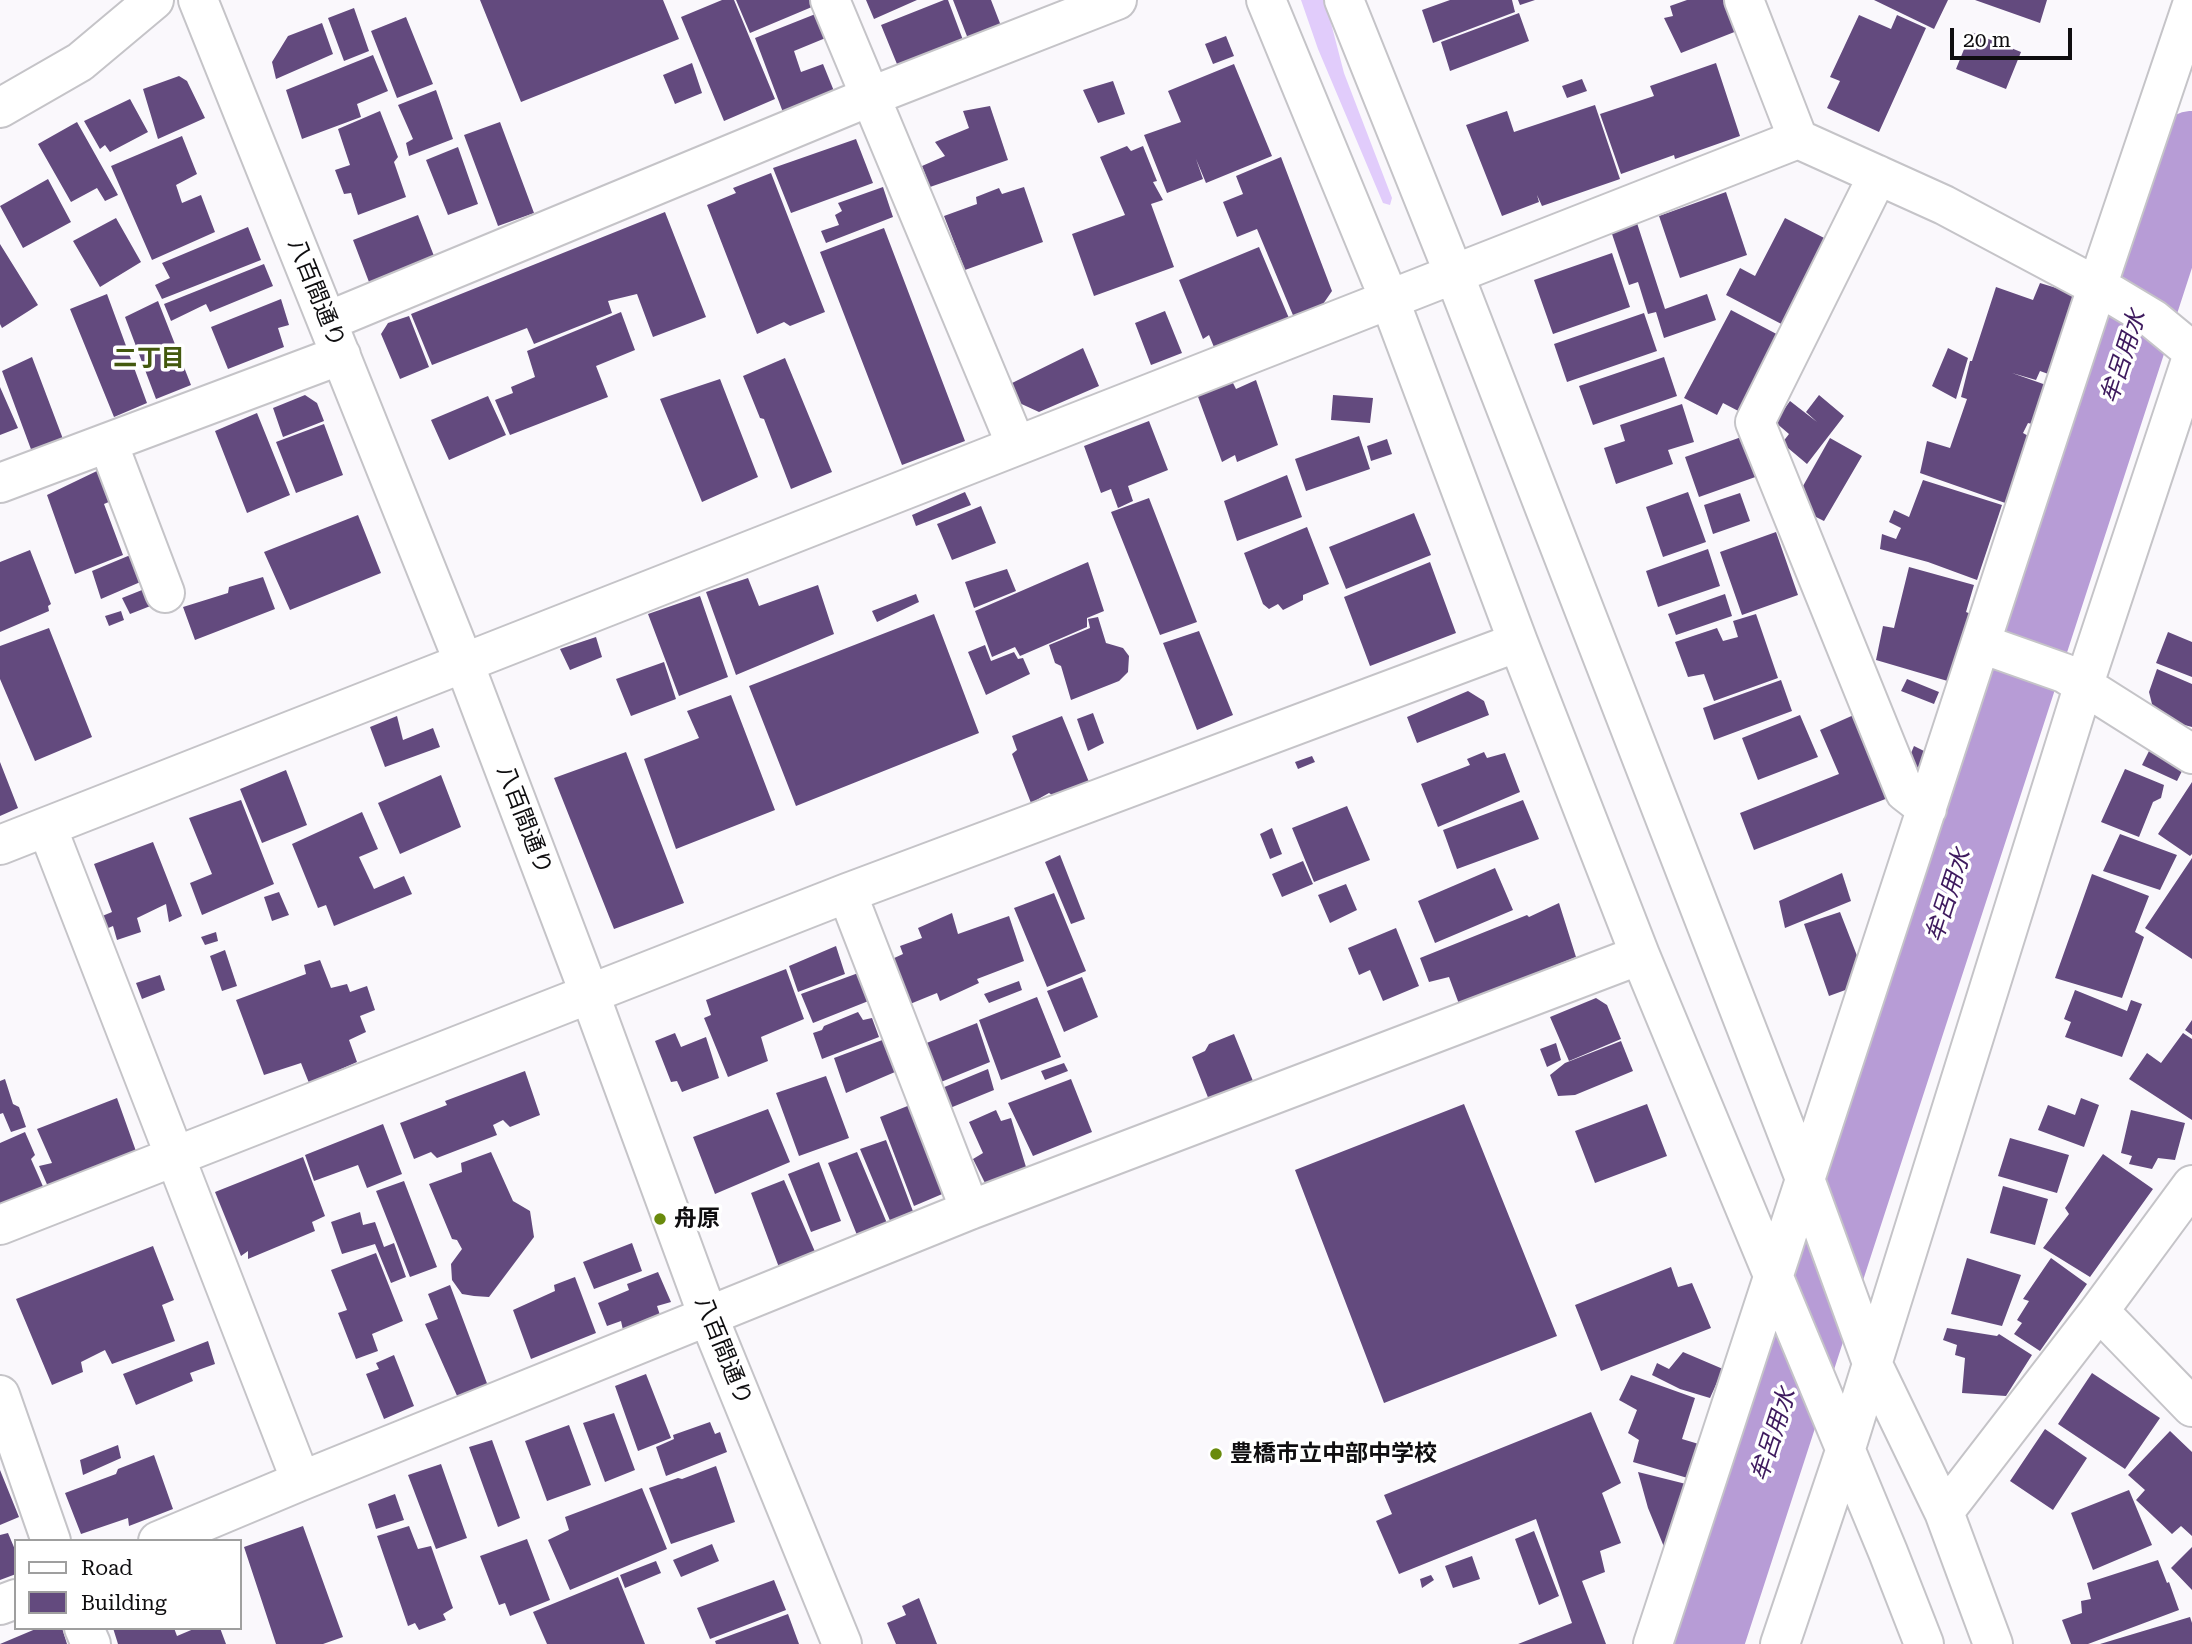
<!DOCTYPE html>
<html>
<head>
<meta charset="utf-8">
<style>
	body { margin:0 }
	#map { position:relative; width:2192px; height:1644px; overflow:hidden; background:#faf8fc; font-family:"Roboto Serif",serif }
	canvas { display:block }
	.legend { position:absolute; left:14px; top:1539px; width:228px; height:91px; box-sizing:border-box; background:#fff; border:2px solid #9f9f9f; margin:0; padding:9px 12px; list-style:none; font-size:21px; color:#0f0e10 }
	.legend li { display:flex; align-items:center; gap:14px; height:35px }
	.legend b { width:35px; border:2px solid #9f9f9f }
	.scale { position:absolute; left:1950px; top:28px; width:122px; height:32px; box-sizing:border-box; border:4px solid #0f0e10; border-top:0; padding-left:9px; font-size:21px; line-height:24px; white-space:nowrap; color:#0f0e10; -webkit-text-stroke:5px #fff; paint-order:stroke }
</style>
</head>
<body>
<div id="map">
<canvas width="2192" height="1644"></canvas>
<ul class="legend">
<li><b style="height:9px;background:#fff"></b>Road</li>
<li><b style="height:19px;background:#634a7e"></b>Building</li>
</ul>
<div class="scale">20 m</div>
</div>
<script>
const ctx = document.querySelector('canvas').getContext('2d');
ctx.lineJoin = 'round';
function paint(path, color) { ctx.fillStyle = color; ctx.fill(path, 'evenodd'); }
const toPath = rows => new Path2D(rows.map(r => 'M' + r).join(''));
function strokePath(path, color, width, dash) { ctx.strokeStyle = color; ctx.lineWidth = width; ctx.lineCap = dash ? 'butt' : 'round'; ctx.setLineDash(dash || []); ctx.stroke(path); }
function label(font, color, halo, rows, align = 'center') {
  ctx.font = font + ' "Roboto Serif","Noto Sans JP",serif'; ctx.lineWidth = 7; ctx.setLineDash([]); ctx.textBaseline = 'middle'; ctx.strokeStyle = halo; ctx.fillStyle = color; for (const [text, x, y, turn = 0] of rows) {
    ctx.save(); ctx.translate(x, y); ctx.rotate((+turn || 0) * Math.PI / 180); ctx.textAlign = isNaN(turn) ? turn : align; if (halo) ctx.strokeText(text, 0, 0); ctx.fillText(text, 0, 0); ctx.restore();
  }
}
const green = toPath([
	[1301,0,1325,0,1344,73,1392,198,1390,205,1383,203,1318,49]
]);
const river = toPath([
	[1706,1644,2192,148]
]);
const building = toPath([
	[480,0,663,0,679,39,521,102],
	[722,0,734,0,775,99,724,121,681,17],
	[736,0,818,0,819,4,750,33],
	[866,0,917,0,874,19],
	[944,0,948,0,966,48,899,69,881,25],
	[953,0,991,0,1003,31,970,44],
	[1450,0,1512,0,1515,12,1433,43,1422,10],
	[1518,0,1535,0,1520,5],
	[1687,0,1723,0,1737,31,1681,53,1664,18,1673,16,1670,6],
	[1874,0,1948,0,1934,29],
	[1975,0,2047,0,2040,23],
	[354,8,369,51,344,61,328,18],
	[818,13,828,37,794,51,801,72,823,64,836,96,784,115,755,38],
	[1519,13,1529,41,1450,71,1441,42],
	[1859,15,1891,29,1897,15,1926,28,1879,132,1827,108,1840,81,1830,77],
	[406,17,433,84,397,98,371,31],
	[322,23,333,54,276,79,272,62,288,36],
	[1971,32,2021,52,2006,89,1956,69],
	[1226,36,1234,56,1213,64,1205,44],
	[373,55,388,91,357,104,361,117,302,139,286,90],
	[692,63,702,93,675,104,663,75],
	[1716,63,1740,136,1675,159,1674,155,1621,174,1600,114,1654,96,1650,86],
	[1234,64,1272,156,1206,183,1196,159,1203,179,1167,193,1144,135,1181,122,1168,91],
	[179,76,187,81,205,118,158,139,143,89],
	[1582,79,1587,91,1567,98,1562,86],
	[1113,81,1125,114,1098,123,1083,90],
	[436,90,453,139,409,156,406,143,413,139,398,105],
	[130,99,148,132,110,152,105,145,100,149,84,121],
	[1595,105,1620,179,1542,206,1537,195,1539,202,1502,216,1466,125,1507,111,1514,132],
	[990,106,1008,160,930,187,922,166,945,156,935,142,969,128,963,111],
	[380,111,398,157,394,162,406,197,358,215,351,193,344,194,335,170,350,165,338,129],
	[77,122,118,195,105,201,97,188,71,202,38,144],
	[500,122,534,213,498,226,464,135],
	[182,136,197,174,176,185,182,203,201,195,215,232,152,260,111,166],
	[856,139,873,183,791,213,773,168],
	[1127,146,1131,151,1143,146,1157,181,1153,182,1163,200,1151,204,1174,267,1094,296,1072,234,1125,215,1100,157],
	[458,147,478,204,448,215,426,160],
	[1281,157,1332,291,1321,307,1295,320,1257,229,1237,237,1223,202,1243,194,1236,176],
	[771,173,825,312,790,326,784,322,757,334,707,205,736,193,733,188],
	[48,179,71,222,23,248,0,206],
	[883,187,893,217,826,243,821,231,839,225,835,215,842,211,838,203],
	[1024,187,1043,242,965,270,944,216,977,204,976,197,999,188,1002,194],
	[1726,192,1747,255,1680,278,1659,216],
	[665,212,706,317,653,337,637,294,608,301,612,313,534,344,527,328,432,365,411,314],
	[418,215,434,256,369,282,353,240],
	[116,218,141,262,100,287,73,241],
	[1785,218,1834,243,1789,328,1726,295,1740,268,1755,276],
	[1636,220,1665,309,1707,294,1716,320,1664,338,1656,312,1648,314,1638,282,1629,285,1610,228],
	[248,227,261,260,162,299,155,285,170,278,162,263],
	[884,228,965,441,902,465,820,252],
	[0,244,38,305,2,328,0,324],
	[1259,247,1291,323,1216,352,1209,335,1203,339,1179,280],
	[1612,253,1630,307,1553,334,1534,280],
	[264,264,273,286,210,312,206,304,171,321,164,304],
	[2040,283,2076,294,2051,375,2040,371,2036,380,2012,373,2049,386,2036,425,2028,423,2023,433,2032,438,2011,505,1920,473,1927,441,1950,448,1967,399,1961,397,1970,361,1972,361,1996,287,2033,300],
	[107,294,147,403,114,417,70,309],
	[281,299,289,325,278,328,284,347,228,369,211,327],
	[158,301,191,385,156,399,125,317],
	[1731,310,1786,339,1746,415,1723,403,1717,415,1684,398],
	[1165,311,1182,353,1151,365,1135,323],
	[621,312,635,350,596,366,608,397,510,435,495,400,513,393,511,387,535,377,527,351],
	[1644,313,1657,351,1567,382,1554,344],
	[409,316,429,367,400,379,381,334,388,323],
	[1083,348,1099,386,1039,412,1015,401,1008,385],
	[1948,348,1968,358,1956,399,1932,386],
	[32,357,63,439,32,452,2,371],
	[1664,357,1677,396,1593,425,1579,386],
	[785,358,832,472,791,489,764,419,760,418,743,376],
	[720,379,758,477,702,502,660,399],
	[1256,380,1278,445,1237,462,1235,455,1222,462,1197,394,1232,381,1236,389],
	[0,387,18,428,0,435],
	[305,395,317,403,324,421,283,437,273,408],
	[1333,395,1373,398,1370,423,1331,420],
	[1819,395,1844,416,1807,464,1782,443,1789,434,1775,422,1790,401,1817,422,1806,412],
	[488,396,506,435,449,460,431,420],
	[1682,404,1694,442,1668,450,1673,464,1616,484,1604,448,1625,441,1620,425],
	[257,413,290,495,247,513,215,431],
	[1149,421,1168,470,1128,486,1133,501,1118,508,1111,489,1101,493,1084,446],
	[324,424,343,475,296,493,276,442],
	[1747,435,1761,475,1699,497,1685,457],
	[1359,436,1370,469,1306,491,1295,459],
	[1830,438,1862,456,1824,521,1810,514,1803,486],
	[1387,439,1392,454,1371,461,1367,446],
	[99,470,111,501,104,504,123,555,75,574,47,495],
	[1287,475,1302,517,1237,541,1224,501],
	[1923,480,2002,505,1977,580,1928,562,1880,549,1882,534,1896,539,1901,528,1889,522,1894,510,1909,517],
	[965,492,971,505,916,526,912,515],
	[1688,492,1706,542,1663,557,1646,507],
	[1740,493,1750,521,1713,534,1704,505],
	[1149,498,1197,622,1160,635,1111,512],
	[981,506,996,543,952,560,937,524],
	[1414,513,1431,555,1346,589,1329,547],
	[358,515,381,573,290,610,264,552],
	[1307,527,1329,584,1303,595,1303,600,1283,610,1278,604,1269,609,1263,604,1244,553],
	[1776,532,1798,595,1742,615,1720,552],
	[1708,549,1720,586,1658,607,1646,571],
	[30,550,51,604,48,606,49,611,0,632,0,562],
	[128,556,136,558,145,580,101,599,92,571],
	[1088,562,1104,611,1087,618,1087,627,1020,656,1015,647,992,657,975,611],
	[1430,562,1456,633,1370,666,1344,597],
	[1909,567,1974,585,1966,612,1976,616,1951,682,1876,660,1883,626,1894,628],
	[1007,569,1016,591,974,608,965,582],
	[263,577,275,609,195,640,183,607,228,593,229,587],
	[748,578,759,606,818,585,834,634,736,675,706,592],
	[147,588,153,605,130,614,122,598],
	[916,594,919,602,877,622,872,611],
	[1725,594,1732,616,1676,635,1668,614],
	[700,596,728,677,679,696,648,614],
	[121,611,124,620,109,626,105,616],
	[934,614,979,733,796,806,749,686],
	[1756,614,1778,678,1714,701,1704,674,1688,677,1675,642,1717,628,1723,641,1738,637,1733,621],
	[1098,617,1106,643,1123,648,1129,656,1128,672,1119,681,1071,700,1061,666,1055,663,1049,645,1090,628,1088,619],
	[49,628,92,737,35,761,0,679,0,646],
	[1199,631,1233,715,1197,730,1163,643],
	[2168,632,2192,642,2192,677,2156,663],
	[596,637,602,657,570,670,560,649],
	[985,645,991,661,1014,652,1018,659,1023,658,1030,674,986,695,968,652],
	[664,662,676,699,631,716,616,679],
	[2157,669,2192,684,2192,727,2177,723,2153,708,2149,692],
	[1907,679,1939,692,1934,704,1901,691],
	[1781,680,1792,711,1714,740,1703,708],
	[1468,691,1484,701,1489,715,1417,743,1407,717],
	[731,695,775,810,676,849,644,759,699,738,687,711],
	[1093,713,1104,743,1088,751,1077,719],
	[1856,714,1888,798,1754,850,1740,813,1839,774,1820,730],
	[1800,715,1818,757,1758,780,1742,738],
	[397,716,403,740,433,728,440,747,385,767,370,727],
	[1062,716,1089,782,1052,795,1049,793,1031,803,1012,754,1017,750,1012,736],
	[2152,745,2184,767,2177,781,2142,765],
	[1914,746,1930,754,1922,773,1906,765],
	[626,752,684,903,614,929,554,778],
	[1484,752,1487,758,1505,753,1520,792,1438,827,1421,784,1470,765,1467,759],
	[1312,756,1315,762,1298,769,1295,762],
	[0,762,18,808,0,816],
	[2125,769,2164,785,2161,798,2153,802,2139,837,2101,822],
	[286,770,307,825,262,843,240,789],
	[441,775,461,827,400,854,378,803],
	[2192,782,2192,854,2190,856,2158,834],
	[241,800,274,884,202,915,190,883,212,874,189,818],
	[1523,800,1539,839,1457,869,1443,830],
	[1347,806,1370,860,1314,882,1292,828],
	[362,812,378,849,359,857,374,889,404,876,412,894,334,926,326,905,318,908,292,844],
	[1272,828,1282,854,1270,859,1260,834],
	[2120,834,2177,855,2160,890,2103,871],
	[153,842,182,916,169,922,166,904,137,918,141,932,117,940,113,926,99,932,95,919,112,912,94,864],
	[1060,855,1085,919,1071,924,1045,862],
	[2192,858,2192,959,2145,928],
	[1303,861,1313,884,1282,897,1272,874],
	[1495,868,1513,910,1435,943,1418,901],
	[1842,873,1851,901,1785,928,1779,901],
	[2092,874,2149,896,2135,932,2144,937,2122,998,2055,978],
	[1346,884,1357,910,1330,923,1318,895],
	[279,892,289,915,272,921,264,897],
	[1054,893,1086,971,1047,987,1014,908],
	[1559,903,1576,957,1459,1004,1449,977,1429,982,1420,958,1527,915,1529,917],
	[1840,912,1863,971,1859,985,1829,996,1804,924],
	[952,913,958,934,1009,916,1024,961,977,979,979,983,940,1001,937,993,910,1004,892,959,903,954,900,946,922,938,918,928],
	[1396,928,1419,986,1383,1001,1370,970,1359,975,1348,948],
	[216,932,218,941,205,945,201,937],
	[836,946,845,974,798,992,789,966],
	[225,950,237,986,222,991,210,956],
	[320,960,331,988,347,984,350,992,367,986,375,1010,360,1016,366,1032,349,1040,357,1062,309,1083,301,1063,264,1075,236,1000,306,974,304,965],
	[786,969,804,1019,761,1037,768,1061,728,1077,704,1018,711,1015,706,1000],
	[861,972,871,1000,813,1023,801,994],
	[160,975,165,990,142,999,136,983],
	[1082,977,1098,1017,1064,1032,1047,991],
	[1019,981,1022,990,989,1003,984,994],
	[2075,990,2127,1011,2131,1000,2142,1004,2122,1057,2065,1037,2071,1022,2064,1019],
	[1037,997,1061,1057,1001,1080,979,1020],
	[1596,998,1607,1005,1621,1039,1569,1061,1550,1017],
	[858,1012,863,1020,872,1018,879,1037,822,1059,813,1033,822,1030,824,1026],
	[2192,1020,2192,1035,2185,1030],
	[977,1023,990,1062,941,1082,924,1044],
	[675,1033,681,1047,706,1037,719,1078,682,1092,677,1081,671,1082,655,1041],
	[2183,1033,2192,1039,2192,1120,2129,1079,2147,1053,2161,1063],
	[1234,1034,1253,1081,1209,1100,1192,1057,1205,1051,1209,1044],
	[885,1039,895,1072,846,1093,834,1058],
	[1621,1041,1633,1071,1575,1095,1558,1096,1550,1075,1565,1063],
	[1556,1043,1561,1060,1547,1067,1540,1049],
	[1064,1063,1068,1071,1045,1080,1041,1071],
	[988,1069,994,1090,950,1108,942,1088],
	[525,1071,540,1115,510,1127,503,1120,493,1125,497,1135,437,1158,431,1152,414,1159,400,1123,447,1105,445,1101],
	[826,1076,849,1138,799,1156,776,1093],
	[5,1079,13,1104,19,1107,26,1127,11,1132,3,1113,0,1114,0,1081],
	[1071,1079,1092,1132,1033,1156,1008,1103],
	[117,1098,137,1154,49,1189,39,1166,52,1163,37,1129],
	[2081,1098,2099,1105,2084,1147,2038,1130,2048,1105,2075,1115],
	[915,1103,947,1192,914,1206,880,1117],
	[1464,1104,1557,1336,1384,1403,1295,1170],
	[1647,1104,1667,1156,1595,1183,1575,1131],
	[768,1109,790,1162,715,1194,693,1137],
	[996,1110,1001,1121,1011,1118,1026,1167,986,1185,973,1159,983,1153,969,1122],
	[2131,1110,2185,1123,2175,1160,2158,1158,2152,1169,2129,1164,2132,1156,2121,1153],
	[383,1124,402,1174,367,1188,358,1165,314,1181,305,1155],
	[25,1132,35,1155,31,1159,45,1191,0,1209,0,1143],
	[2010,1138,2069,1155,2057,1193,1998,1176],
	[886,1140,914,1214,891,1223,860,1149],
	[491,1152,513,1201,530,1211,534,1237,489,1297,474,1296,462,1294,452,1280,451,1264,462,1249,457,1240,452,1239,429,1184,462,1172,461,1163],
	[857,1152,889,1228,859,1240,828,1163],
	[2103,1154,2153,1189,2090,1277,2043,1248,2069,1214,2065,1208],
	[303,1157,325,1216,312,1222,315,1231,248,1259,248,1251,241,1256,215,1192],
	[819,1162,841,1221,811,1232,788,1174],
	[784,1180,816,1254,780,1270,751,1193],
	[404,1181,437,1267,410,1277,376,1191],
	[2003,1186,2048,1199,2035,1245,1990,1233],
	[360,1212,363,1225,375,1222,384,1247,394,1243,406,1277,391,1283,375,1244,342,1254,331,1222],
	[632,1243,642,1271,594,1289,583,1262],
	[153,1246,174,1300,162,1305,175,1341,112,1364,105,1350,81,1362,83,1372,52,1385,16,1299],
	[376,1253,403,1321,372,1334,378,1351,356,1359,338,1313,347,1310,331,1270],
	[1967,1258,2021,1275,2002,1326,1951,1314],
	[2051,1258,2087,1284,2040,1351,2014,1334,2022,1323,2017,1320,2029,1301,2023,1299],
	[1671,1267,1678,1287,1692,1283,1711,1328,1601,1371,1575,1305],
	[658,1272,671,1302,657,1306,660,1315,623,1330,621,1321,607,1326,598,1303,629,1290,627,1284],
	[575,1277,596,1333,531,1359,513,1310,555,1291,554,1285],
	[450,1285,488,1386,458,1398,425,1324,438,1319,428,1294],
	[1947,1328,1997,1336,1999,1334,2032,1355,2006,1396,1962,1393,1965,1358,1955,1355,1957,1345,1943,1340],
	[208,1341,215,1364,190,1373,193,1381,136,1405,123,1374],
	[1683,1352,1723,1369,1710,1398,1680,1389,1652,1375,1657,1363,1669,1369],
	[394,1355,414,1406,384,1419,366,1374,379,1369,376,1363],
	[2092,1373,2160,1418,2125,1469,2058,1424],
	[646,1374,671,1438,638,1451,615,1386],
	[1631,1375,1695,1398,1682,1439,1702,1445,1691,1479,1633,1462,1639,1440,1628,1433,1637,1410,1619,1400],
	[1591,1412,1621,1483,1602,1493,1621,1543,1600,1551,1605,1572,1582,1581,1606,1644,1518,1644,1572,1623,1536,1519,1399,1574,1376,1521,1392,1514,1384,1495],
	[614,1413,635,1470,605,1482,583,1423],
	[710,1422,715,1434,720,1432,727,1452,666,1476,656,1447,674,1439,673,1435],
	[569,1425,591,1485,547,1501,525,1441],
	[2045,1429,2087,1458,2053,1510,2010,1481],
	[2170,1431,2192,1452,2192,1536,2181,1526,2172,1534,2136,1500,2145,1490,2128,1475],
	[492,1440,520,1518,498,1527,469,1447],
	[118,1445,121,1458,83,1475,80,1460],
	[154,1455,173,1509,129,1526,128,1518,81,1534,65,1493,116,1474,118,1469],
	[441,1464,467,1538,436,1549,408,1475],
	[716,1466,735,1522,671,1544,649,1488,678,1478,682,1479],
	[0,1470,19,1517,0,1525],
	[1638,1472,1690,1485,1669,1559,1648,1508],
	[642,1488,667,1549,570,1590,548,1540,569,1530,565,1517],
	[2129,1490,2152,1545,2093,1570,2071,1513],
	[395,1494,404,1520,376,1529,368,1504],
	[303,1526,343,1637,323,1644,276,1644,244,1547],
	[409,1526,418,1549,431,1546,453,1608,443,1614,446,1620,419,1630,415,1623,408,1626,377,1536],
	[1534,1531,1559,1596,1539,1605,1515,1539],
	[8,1533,16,1552,16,1574,0,1580,0,1535],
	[527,1539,550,1600,510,1616,505,1603,499,1605,480,1556],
	[712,1544,719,1561,681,1577,673,1560],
	[2192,1547,2192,1590,2171,1568],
	[1472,1556,1480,1579,1453,1588,1445,1566],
	[2158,1560,2167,1583,2169,1582,2179,1610,2088,1644,2071,1644,2062,1620,2082,1613,2081,1601,2091,1599,2087,1583],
	[656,1561,661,1573,625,1588,620,1575],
	[1431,1575,1434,1580,1422,1588,1420,1579],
	[618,1577,645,1644,547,1644,533,1612],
	[774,1580,786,1610,710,1639,697,1608],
	[919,1598,937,1644,896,1644,887,1623,906,1615,902,1606],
	[788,1614,799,1644,716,1644,715,1641],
	[2190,1617,2192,1623,2192,1644,2100,1644],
	[38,1628,62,1628,67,1644,0,1644],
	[113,1628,174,1628,177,1636,196,1628,220,1628,226,1644,118,1644]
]);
const minor = toPath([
	[198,0,464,663,590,995,708,1316,842,1644],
	[830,0,1016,445],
	[1266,0,1390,301,1518,642,1640,955,1888,1552,1924,1644],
	[1344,0,1454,274,1805,1179,1872,1363,1944,1512,1993,1644],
	[1744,0,1798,139],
	[0,108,80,62,154,0],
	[1878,175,1755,422,1905,792,1927,809],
	[328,321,869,97,1117,0],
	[108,443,165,593],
	[0,483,341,355],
	[1982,644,2064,673,2192,754],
	[47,827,301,1481],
	[0,845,1798,139,1944,205,2113,295,2153,319,2192,351],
	[847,893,970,1210],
	[0,1225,847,893,1518,642],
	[2099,1311,2192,1407],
	[0,1395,51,1541],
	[1944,1512,2099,1311,2192,1185],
	[158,1541,301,1481,970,1210,1640,955],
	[0,1605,16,1599],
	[84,1628,91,1644],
	[1653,1644,2105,263,2192,5],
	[1780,1644,1845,1451,2084,684,2192,357]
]);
const markers = [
	[660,1219,7,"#698a0c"],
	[1216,1454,7,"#698a0c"]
];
const streetNames = [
	["八百間通り",316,293,68],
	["八百間通り",524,820,69],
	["八百間通り",723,1351,68]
];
const poiNames = [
	["舟原",674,1219],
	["豊橋市立中部中学校",1230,1454]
];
const waterNames = [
	["牟呂用水",2124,357,-72],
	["牟呂用水",1949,896,-72],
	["牟呂用水",1774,1435,-72]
];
const neighbourhoodNames = [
	["二丁目",149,359]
];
paint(green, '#e1ccfb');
strokePath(river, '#b79cd6', 74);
paint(building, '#634a7e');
strokePath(minor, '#c5c4c8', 42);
strokePath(minor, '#fff', 38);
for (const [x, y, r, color] of markers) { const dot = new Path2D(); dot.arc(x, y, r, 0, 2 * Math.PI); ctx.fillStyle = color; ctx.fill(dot); strokePath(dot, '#fff', 2.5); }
label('23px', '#0f0e10', '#fff', streetNames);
label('bold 23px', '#0f0e10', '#fff', poiNames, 'left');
label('italic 24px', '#3e1a5e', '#fff', waterNames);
label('bold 24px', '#43590e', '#fff', neighbourhoodNames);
</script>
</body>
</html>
